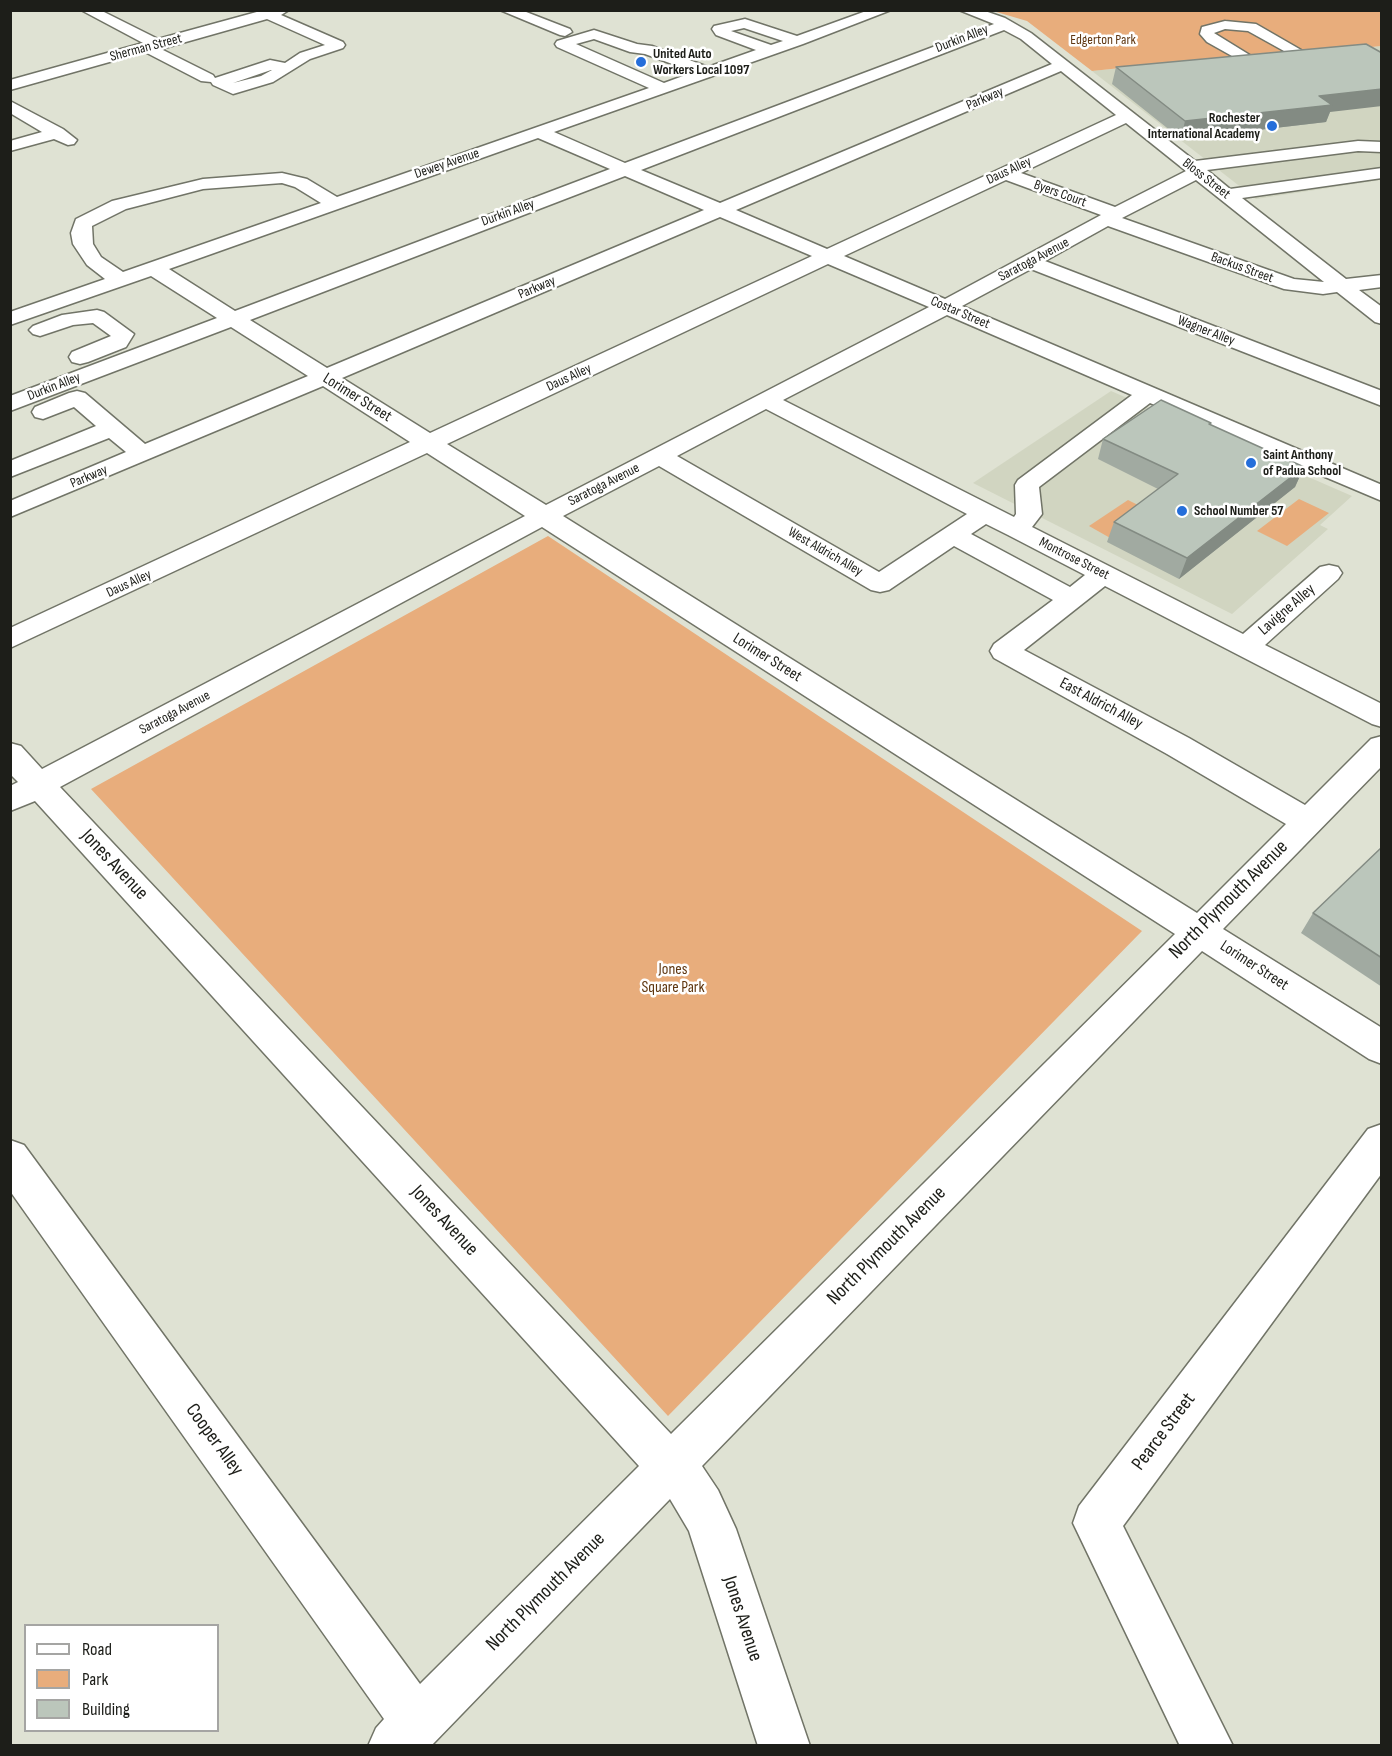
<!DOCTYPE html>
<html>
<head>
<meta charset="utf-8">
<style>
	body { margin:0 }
	#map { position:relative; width:1392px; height:1756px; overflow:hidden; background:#dfe2d3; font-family:"Sofia Sans Condensed",sans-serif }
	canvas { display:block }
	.frame { position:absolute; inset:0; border:12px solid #1d1e19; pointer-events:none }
	.legend { position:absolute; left:24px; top:1624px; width:195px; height:108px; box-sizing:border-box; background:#fff; border:2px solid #a5a5a3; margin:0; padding:8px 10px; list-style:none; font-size:18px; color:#1d1e19 }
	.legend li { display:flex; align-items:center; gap:12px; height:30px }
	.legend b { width:30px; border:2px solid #a5a5a3 }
</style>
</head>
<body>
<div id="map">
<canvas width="1392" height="1756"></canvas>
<div class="frame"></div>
<ul class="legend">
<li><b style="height:8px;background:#fff"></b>Road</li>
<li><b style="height:16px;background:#e8ad7c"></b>Park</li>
<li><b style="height:16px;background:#bbc6bb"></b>Building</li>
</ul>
</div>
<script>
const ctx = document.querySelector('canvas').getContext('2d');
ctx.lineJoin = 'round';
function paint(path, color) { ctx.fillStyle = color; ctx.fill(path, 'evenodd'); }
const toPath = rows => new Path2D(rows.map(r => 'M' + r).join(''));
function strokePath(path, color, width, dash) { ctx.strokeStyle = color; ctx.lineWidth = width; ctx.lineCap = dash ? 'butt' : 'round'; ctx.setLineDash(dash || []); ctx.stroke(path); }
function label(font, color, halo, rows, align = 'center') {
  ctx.font = font + ' "Sofia Sans Condensed",sans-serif'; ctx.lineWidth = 5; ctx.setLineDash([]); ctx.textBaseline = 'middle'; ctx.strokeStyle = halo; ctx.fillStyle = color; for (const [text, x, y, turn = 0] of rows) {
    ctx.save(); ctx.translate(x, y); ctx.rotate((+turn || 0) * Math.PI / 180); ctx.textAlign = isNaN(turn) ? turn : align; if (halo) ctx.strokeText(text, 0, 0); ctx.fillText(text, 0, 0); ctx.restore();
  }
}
const built = toPath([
	[1381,46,1381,180,1256,199,1092,71,1226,57,1266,58],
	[1111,391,1352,496,1320,525,1328,529,1232,614,973,483]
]);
const green = toPath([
	[993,11,1381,11,1381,46,1266,58,1226,57,1092,71,1027,21],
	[1299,499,1329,513,1287,546,1257,531],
	[1128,500,1150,511,1112,539,1089,526],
	[548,536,1142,931,668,1416,91,789]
]);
const minor = toPath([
	[81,10,100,10,158,39,264,10,289,10,281,15,343,42,345,45,343,48,310,59,273,82,233,94,213,85,211,82,201,81,145,52,10,90,10,80,143,43,81,10],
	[267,19,325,45,300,53,285,63,270,60,215,78,213,75,161,49,267,19],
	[272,70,261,76,233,83,271,70,272,70],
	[500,10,521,10,570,29,572,32,565,36,560,35,500,10],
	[869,10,891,10,803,44,554,132,625,163,994,24,959,10,982,10,1005,18,1031,33,1195,161,1358,141,1382,142,1382,152,1358,151,1207,170,1230,189,1382,168,1382,178,1242,198,1346,279,1382,275,1382,287,1359,290,1382,307,1382,324,1375,322,1337,292,1323,294,1284,289,1108,226,1045,261,1382,391,1382,406,1031,269,962,306,1382,485,1382,501,1150,403,1039,487,1042,514,1032,527,1243,634,1320,567,1329,565,1338,567,1342,573,1338,579,1265,645,1382,704,1382,727,1372,724,1105,586,1024,650,1189,738,1305,805,1371,739,1382,736,1382,766,1223,929,1382,1028,1382,1064,1369,1059,1202,951,702,1466,718,1490,736,1529,810,1746,758,1746,689,1531,670,1499,431,1746,368,1746,376,1728,384,1719,10,1191,10,1140,24,1145,420,1684,639,1466,35,801,10,811,10,786,18,782,10,774,10,743,21,746,42,769,525,516,427,453,10,648,10,628,410,442,323,386,10,517,10,501,126,452,109,438,10,477,10,461,96,426,74,407,43,419,35,417,32,412,35,407,69,393,77,391,85,393,145,444,308,376,231,327,10,411,10,396,217,318,151,276,10,325,10,312,105,279,87,265,73,244,71,233,76,219,112,201,203,179,282,173,307,179,337,197,649,88,557,47,555,44,557,41,594,30,637,44,652,46,708,67,756,50,716,35,712,29,714,26,745,19,797,36,869,10],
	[744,28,783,41,771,45,731,31,744,28],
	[1004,30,1021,39,1052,64,720,203,641,170,1004,30],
	[594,39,630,52,645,54,694,72,664,83,576,44,594,39],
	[1061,71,1116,115,827,249,736,210,1061,71],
	[1126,123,1186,171,1115,207,1021,173,1126,123],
	[538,138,610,169,235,311,169,269,538,138],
	[625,176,704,210,327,368,250,320,625,176],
	[1006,180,1101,215,945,299,844,256,1006,180],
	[1196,180,1220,199,1324,282,1294,279,1122,218,1196,180],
	[282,183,295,187,321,203,123,272,101,257,93,244,92,226,126,209,203,189,282,183],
	[720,217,812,256,430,433,342,378,720,217],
	[828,264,929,307,546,505,447,444,828,264],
	[947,315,1132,395,1018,480,1015,485,1016,514,1014,517,783,400,947,315],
	[766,409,967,514,879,572,677,456,766,409],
	[659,466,871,590,880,592,889,590,954,546,1053,600,994,644,990,651,994,658,1167,754,1286,824,1197,913,563,516,659,466],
	[986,524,1008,535,1085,575,1070,587,971,534,986,524],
	[542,527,1175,934,671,1434,60,787,542,527],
	[1225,21,1256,24,1315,58,1312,61,1302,61,1248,31,1225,29,1214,33,1261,62,1253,67,1248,65,1207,42,1200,34,1202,27,1225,21],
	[10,101,63,129,77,140,74,144,68,145,54,139,10,151,10,141,42,132,10,113,10,101],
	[97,310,104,312,134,334,126,347,88,362,80,364,72,362,69,357,72,352,111,336,93,323,73,325,40,336,33,334,29,330,33,326,62,315,97,310],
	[1382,1124,1382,1173,1123,1526,1233,1746,1180,1746,1073,1523,1079,1506,1368,1129,1382,1124]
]);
const wall = toPath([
	[1116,67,1330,112,1326,122,1181,139,1112,84],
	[1211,423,1210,425,1304,467,1295,487,1179,579,1107,542,1114,522,1158,489,1098,459,1103,439],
	[1382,847,1382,987,1301,933,1313,913]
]);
const shadedWall = toPath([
	[1382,89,1382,106,1330,112,1326,122,1181,139,1185,121,1319,96],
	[1304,467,1295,487,1179,579,1187,558]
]);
const building = toPath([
	[1366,44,1382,53,1382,89,1319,96,1332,105,1185,121,1116,67,1366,44],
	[1161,400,1211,423,1209,424,1304,467,1187,558,1114,522,1178,474,1103,439,1161,400],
	[1382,847,1382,958,1313,913,1382,847]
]);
const markers = [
	[641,62,6,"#256eda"],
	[1272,126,6,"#256eda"],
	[1251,463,6,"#256eda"],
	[1182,511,6,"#256eda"]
];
const farStreetnames = [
	["Durkin Alley",962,39,-21],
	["Sherman Street",146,48,-15],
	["Parkway",985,99,-23],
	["Dewey Avenue",447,164,-19],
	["Daus Alley",1009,171,-25],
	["Bloss Street",1206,179,38],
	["Byers Court",1060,194,20],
	["Durkin Alley",508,213,-20],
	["Saratoga Avenue",1034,260,-28],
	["Backus Street",1242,268,20],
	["Parkway",537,288,-23],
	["Costar Street",960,313,23],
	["Wagner Alley",1206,331,21],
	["Daus Alley",569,378,-25],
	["Durkin Alley",54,387,-21],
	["Parkway",89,477,-23],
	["Saratoga Avenue",604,485,-27],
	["West Aldrich Alley",825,552,30],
	["Montrose Street",1074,559,27],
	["Daus Alley",129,584,-25],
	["Saratoga Avenue",175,713,-28]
];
const farParknames = [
	["Edgerton Park",1103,40]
];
const farPoinames = [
	["United Auto",653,54],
	["Workers Local 1097",653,70],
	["Rochester",1260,118,"right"],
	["International Academy",1260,134,"right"],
	["Saint Anthony",1263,455],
	["of Padua School",1263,471],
	["School Number 57",1194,511]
];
const streetNames = [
	["Lorimer Street",357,398,32],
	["Lavigne Alley",1287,610,-41],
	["Lorimer Street",767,658,32],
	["East Aldrich Alley",1101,704,28],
	["Lorimer Street",1254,966,33]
];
const parkNames = [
	["Jones",673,970],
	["Square Park",673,988]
];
const nearStreetnames = [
	["Jones Avenue",114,865,47],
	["North Plymouth Avenue",1229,900,-45],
	["Jones Avenue",444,1221,47],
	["North Plymouth Avenue",887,1246,-45],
	["Pearce Street",1164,1432,-53],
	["Cooper Alley",214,1440,54],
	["North Plymouth Avenue",546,1592,-45],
	["Jones Avenue",742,1619,72]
];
paint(built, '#d1d5c1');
paint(green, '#e8ad7c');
strokePath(minor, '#717467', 3);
paint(minor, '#fff');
paint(wall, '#a1aaa1');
paint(shadedWall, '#838b83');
paint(building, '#bbc6bb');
strokePath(building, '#838b83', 1.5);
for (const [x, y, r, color] of markers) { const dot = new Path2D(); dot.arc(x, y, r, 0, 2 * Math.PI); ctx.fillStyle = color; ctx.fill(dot); strokePath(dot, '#fff', 2); }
label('14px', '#1d1e19', '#fff', farStreetnames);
label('14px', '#5f3711', '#fff', farParknames);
label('bold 14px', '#1d1e19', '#fff', farPoinames, 'left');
label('16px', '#1d1e19', '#fff', streetNames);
label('16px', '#5f3711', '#fff', parkNames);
label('20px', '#1d1e19', '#fff', nearStreetnames);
</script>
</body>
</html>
